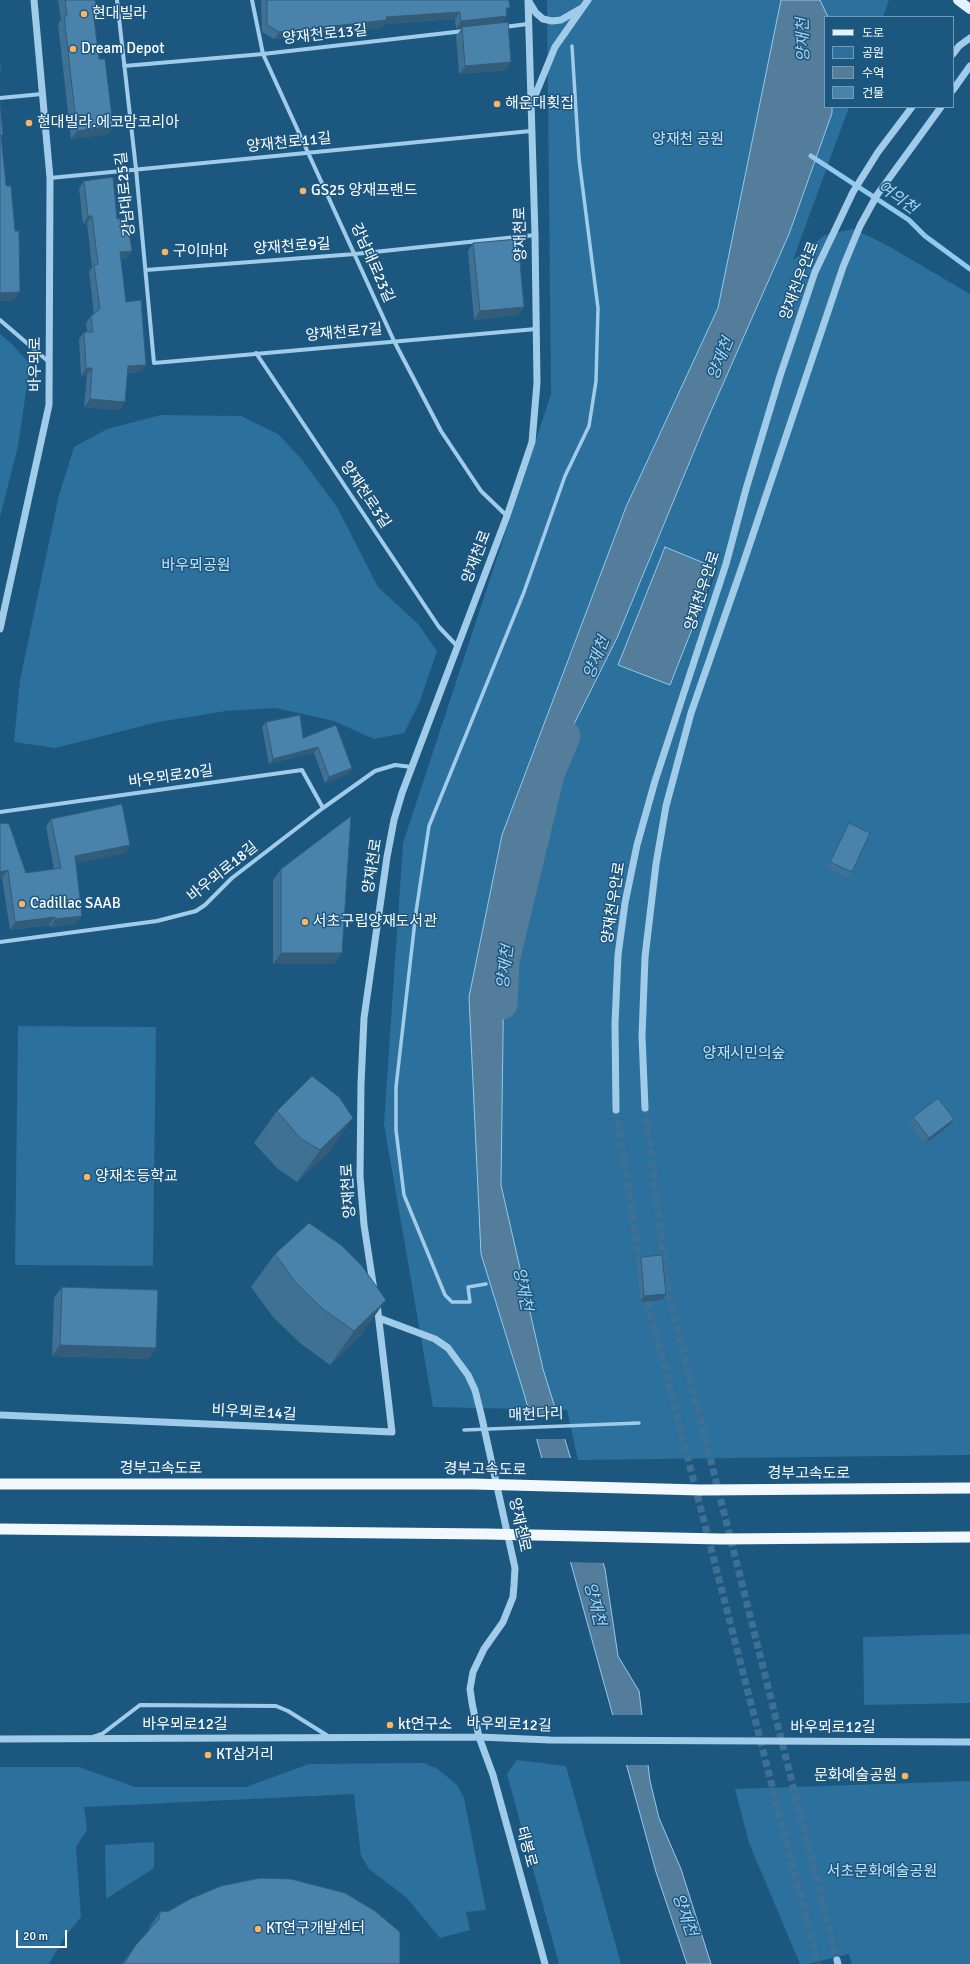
<!DOCTYPE html>
<html>
<head>
<meta charset="utf-8">
<style>
	body { margin:0 }
	#map { position:relative; width:970px; height:1964px; overflow:hidden; background:#1c5780; font-family:Signika,"Noto Sans KR",sans-serif }
	canvas { display:block }
	.legend { position:absolute; left:824px; top:16px; width:130px; height:92px; box-sizing:border-box; background:#1c5780; border:1px solid #779ab3; margin:0; padding:5px 7px; list-style:none; font-size:12px; color:#fff }
	.legend li { display:flex; align-items:center; gap:8px; height:20px }
	.legend b { width:20px; border:1px solid #779ab3 }
	.scale { position:absolute; left:16px; top:1930px; width:51px; height:18px; box-sizing:border-box; border:2px solid #fff; border-top:0; padding-left:5px; font-size:12px; line-height:14px; white-space:nowrap; color:#fff; -webkit-text-stroke:3px #1c5780; paint-order:stroke }
</style>
</head>
<body>
<div id="map">
<canvas width="970" height="1964"></canvas>
<ul class="legend">
<li><b style="height:5px;background:#e3f2fe"></b>도로</li>
<li><b style="height:11px;background:#2c709d"></b>공원</li>
<li><b style="height:11px;background:#537d9b"></b>수역</li>
<li><b style="height:11px;background:#4983ac"></b>건물</li>
</ul>
<div class="scale">20 m</div>
</div>
<script>
const ctx = document.querySelector('canvas').getContext('2d');
ctx.lineJoin = 'round';
function paint(path, color) { ctx.fillStyle = color; ctx.fill(path, 'evenodd'); }
const toPath = rows => new Path2D(rows.map(r => 'M' + r).join(''));
function strokePath(path, color, width, dash) { ctx.strokeStyle = color; ctx.lineWidth = width; ctx.lineCap = dash ? 'butt' : 'round'; ctx.setLineDash(dash || []); ctx.stroke(path); }
function label(font, color, halo, rows, align = 'center') {
  ctx.font = font + ' Signika,"Noto Sans KR",sans-serif'; ctx.lineWidth = 3; ctx.setLineDash([]); ctx.textBaseline = 'middle'; ctx.strokeStyle = halo; ctx.fillStyle = color; for (const [text, x, y, turn = 0] of rows) {
    ctx.save(); ctx.translate(x, y); ctx.rotate((+turn || 0) * Math.PI / 180); ctx.textAlign = isNaN(turn) ? turn : align; if (halo) ctx.strokeText(text, 0, 0); ctx.fillText(text, 0, 0); ctx.restore();
  }
}
const green = toPath([
	[547,0,889,0,883,17,825,17,825,107,849,107,793,260,825,235,853,229,885,244,970,294,970,1455,578,1460,567,1410,433,1407,384,1124,403,843,551,394],
	[0,334,11,343,30,364,18,446,0,517],
	[161,415,241,416,278,434,303,461,337,507,378,587,418,624,437,651,420,701,404,733,374,739,334,721,276,708,226,711,158,722,55,748,14,742,20,680,59,495,74,447,107,429],
	[18,1026,156,1027,153,1266,15,1265],
	[970,1634,970,1703,864,1705,863,1637],
	[517,1760,566,1766,621,1964,559,1964,507,1774],
	[424,1763,438,1769,457,1785,464,1798,486,1910,466,1912,470,1930,440,1938,406,1897,369,1869,361,1856,354,1794,84,1807,87,1830,76,1847,81,1917,64,1938,49,1964,0,1964,0,1767,79,1767,135,1787,246,1787,309,1764],
	[970,1781,970,1964,852,1964,849,1954,808,1964,800,1964,749,1843,735,1789],
	[154,1842,154,1868,106,1899,105,1845]
]);
const water = toPath([
	[781,0,820,0,828,17,825,17,825,107,832,107,832,113,789,234,704,427,617,638,549,774,504,961,501,1185,543,1369,605,1569,618,1656,639,1691,650,1781,659,1818,681,1869,711,1964,687,1964,656,1872,525,1397,481,1254,469,997,502,835,626,507,718,308,781,0],
	[665,547,716,568,670,685,618,665,665,547]
]);
const pier = toPath([
	[715,565,718,568,693,632],
	[559,1414,566,1439,535,1439,528,1415],
	[540,1458,572,1458,605,1563,569,1562],
	[611,1715,644,1715,650,1765,625,1765]
]);
const stream = toPath([
	[811,156,909,220,925,236,970,269]
]);
const river = toPath([
	[502,1004,504,961,549,774,565,736]
]);
const tertiaryTunnel = toPath([
	[645,1108,668,1291,837,1960],
	[616,1110,641,1268],
	[645,1292,818,1964]
]);
const pedestrian = toPath([
	[486,1284,468,1287,470,1302,452,1302,445,1295,404,1195,396,1130,396,1087,416,912,429,826,524,592,565,476,589,426,596,381,598,308,579,159,572,46],
	[464,1430,639,1423]
]);
const minor = toPath([
	[117,0,136,169,154,363,536,329],
	[252,0,263,54,394,341,441,431,481,491,507,516],
	[504,27,528,24],
	[124,66,263,54,464,31],
	[0,98,42,94],
	[50,178,531,131],
	[146,270,355,254,535,235],
	[0,320,49,362],
	[256,353,439,627,458,647],
	[0,812,302,770,323,808],
	[0,942,157,921,196,911,205,905,232,878,323,808,375,771,395,765,412,767],
	[93,1737,102,1734,140,1705,276,1706,288,1711,328,1736]
]);
const tertiary = toPath([
	[528,0,536,13,543,19,552,21,561,20,580,9],
	[953,54,959,46,970,38],
	[953,90,970,66],
	[532,103,555,47,588,0],
	[0,629,49,405,50,178,34,0],
	[645,1108,642,1036,645,957,656,864,666,806,691,713,742,567,843,267,860,226,877,195,941,107],
	[616,1110,615,1024,618,955,625,903,637,845,655,781,726,564,746,489,780,376,815,272,853,192,878,152,912,107],
	[374,1290,364,1225,360,1176,361,1084,364,1018,387,857,394,820,402,793,507,516,532,442,537,383,535,235,528,0],
	[379,1318,435,1339,448,1348,468,1375,475,1390,481,1414,515,1568,514,1585,513,1597,503,1622,484,1649,473,1672,470,1689,472,1703,479,1737,493,1775,545,1964],
	[0,1415,392,1432,377,1304],
	[0,1739,479,1737,550,1740,970,1742],
	[837,1960,838,1964]
]);
const primary = toPath([
	[958,0,970,9]
]);
const trunk = toPath([
	[0,1484,474,1484,700,1490,970,1488],
	[0,1529,487,1534,721,1539,970,1537]
]);
const wall = toPath([
	[58,0,95,0,94,15,99,59,113,126,108,134,71,139,58,24,61,20],
	[261,0,509,0,507,13,502,23,506,70,459,74,456,36,462,28,456,29,455,19,384,24,381,28,274,39,262,32],
	[84,181,117,219,132,251,126,258,121,259,126,302,146,365,140,372,127,373,120,410,84,407,87,375,81,376,79,339,84,332,87,332,86,323,91,316,94,314,89,272,92,267,87,223,83,224,79,188],
	[473,243,524,307,518,315,474,320,468,251],
	[266,722,303,738,352,768,348,774,325,783,314,753,269,764,262,727],
	[51,819,130,845,125,853,76,863,76,924,50,927,49,925,10,930,2,878,0,879,0,823,26,873,54,869,46,827],
	[849,823,852,872,848,878,826,868,845,829],
	[281,869,334,964,273,964,273,880],
	[277,1111,331,1150,297,1182,278,1169,254,1143],
	[913,1117,950,1125,925,1144,909,1123],
	[275,1254,362,1334,330,1365,300,1343,273,1317,251,1287],
	[641,1257,666,1294,662,1300,640,1302,637,1263],
	[62,1287,156,1348,148,1359,52,1356,54,1298],
	[160,1912,400,1964,122,1964,135,1946,149,1931,149,1928]
]);
const shadedWall = toPath([
	[506,8,510,8,505,15],
	[460,12,455,19,384,24,381,28,274,39,279,32,386,17],
	[507,16,502,23,456,29,461,21],
	[511,62,506,70,459,74,465,66],
	[113,126,108,134,71,139,77,131],
	[88,216,92,216,87,223,83,224],
	[132,251,126,258,115,259,120,252],
	[20,292,13,301,0,301,0,293],
	[524,307,518,315,474,320,480,311],
	[146,365,140,372,123,373,128,366],
	[86,368,92,368,87,375,81,376],
	[90,399,125,402,120,410,84,407],
	[318,747,314,753,269,764,273,759],
	[352,768,348,774,325,783,329,777],
	[130,845,125,853,69,865,75,856],
	[8,870,2,878,0,879,0,872],
	[82,916,76,924,50,927,55,919],
	[55,917,49,925,10,930,15,922],
	[281,953,342,953,334,964,273,964],
	[353,1118,331,1150,297,1182,320,1150],
	[954,1119,950,1125,925,1144,929,1138],
	[666,1294,662,1300,640,1302,644,1296],
	[386,1300,362,1334,330,1365,354,1331],
	[60,1345,156,1348,148,1359,52,1356]
]);
const building = toPath([
	[65,0,95,0,97,11,93,11,99,59,105,59,113,126,77,131,64,16,67,16,65,0],
	[267,0,509,0,510,8,506,8,507,16,461,21,460,12,386,17,387,20,279,32,267,25,267,0],
	[508,22,511,62,465,66,462,27,508,22],
	[0,61,1,71,0,72,0,61],
	[0,101,3,135,1,135,6,185,7,186,11,186,15,231,19,231,20,292,0,293,0,101],
	[113,177,117,219,127,218,132,251,120,252,126,302,141,300,146,365,128,366,125,402,90,399,92,368,86,368,84,332,93,332,91,316,100,309,94,265,98,264,92,216,88,216,84,181,113,177],
	[518,239,524,307,480,311,473,243,518,239],
	[300,715,303,738,336,725,352,768,329,777,318,747,273,759,266,722,300,715],
	[122,804,130,845,75,856,82,916,55,919,55,917,15,922,8,870,0,872,0,823,9,824,26,873,61,868,51,819,122,804],
	[351,816,342,953,281,953,281,869,351,816],
	[849,823,870,833,852,872,830,862,849,823],
	[312,1076,339,1097,353,1118,320,1150,300,1138,277,1111,312,1076],
	[938,1098,954,1119,929,1138,913,1117,938,1098],
	[309,1223,341,1245,362,1266,386,1300,354,1331,323,1309,297,1284,275,1254,309,1223],
	[662,1255,666,1294,644,1296,641,1257,662,1255],
	[62,1287,158,1290,156,1348,60,1345,62,1287],
	[260,1878,291,1879,345,1893,375,1911,400,1932,400,1964,124,1964,135,1946,159,1919,160,1912,169,1911,190,1899,221,1886,260,1878]
]);
const markers = [
	[84,14,4,"#fab55e"],
	[73,49,4,"#fab55e"],
	[497,104,4,"#fab55e"],
	[29,123,4,"#fab55e"],
	[303,191,4,"#fab55e"],
	[165,252,4,"#fab55e"],
	[22,904,4,"#fab55e"],
	[305,922,4,"#fab55e"],
	[87,1177,4,"#fab55e"],
	[390,1725,4,"#fab55e"],
	[208,1755,4,"#fab55e"],
	[905,1776,4,"#fab55e"],
	[258,1929,4,"#fab55e"]
];
const poiNames = [
	["현대빌라",92,14],
	["Dream Depot",81,49],
	["해운대횟집",505,104],
	["현대빌라.에코맘코리아",37,123],
	["GS25 양재프랜드",311,191],
	["구이마마",173,252],
	["Cadillac SAAB",30,904],
	["서초구립양재도서관",313,922],
	["양재초등학교",95,1177],
	["kt연구소",398,1725],
	["KT삼거리",216,1755],
	["문화예술공원",897,1776,"right"],
	["KT연구개발센터",266,1929]
];
const streetNames = [
	["양재천로13길",325,35,-6],
	["양재천로11길",289,143,-6],
	["강남대로25길",126,194,-96],
	["양재천로",521,234,-91],
	["양재천로9길",292,247,-4],
	["강남대로23길",372,263,66],
	["양재천우안로",800,281,-69],
	["양재천로7길",344,333,-5],
	["바우뫼로",36,364,-90],
	["양재천로3길",365,495,56],
	["양재천로",477,557,-69],
	["양재천우안로",703,591,-72],
	["바우뫼로20길",171,777,-8],
	["양재천로",373,866,-81],
	["바우뫼로18길",223,872,-39],
	["양재천우안로",614,903,-81],
	["양재천로",349,1191,-93],
	["비우뫼로14길",254,1413,3],
	["매헌다리",536,1415,-2],
	["경부고속도로",161,1469],
	["경부고속도로",485,1470,1],
	["경부고속도로",809,1474],
	["양재천로",519,1525,78],
	["바우뫼로12길",185,1725],
	["바우뫼로12길",509,1725,2],
	["바우뫼로12길",833,1728],
	["태봉로",526,1847,75]
];
const parkNames = [
	["양재천 공원",688,140],
	["바우뫼공원",196,566],
	["양재시민의숲",744,1054],
	["서초문화예술공원",882,1872]
];
const waterNames = [
	["양재천",804,40,-91],
	["여의천",897,198,35],
	["양재천",721,359,-68],
	["양재천",597,658,-68],
	["양재천",506,967,-83],
	["양재천",522,1289,79],
	["양재천",594,1604,76],
	["양재천",684,1915,71]
];
paint(green, '#2c709d');
paint(water, '#537d9b');
strokePath(water, '#93c9eb', 1);
paint(pier, '#1c5780');
strokePath(stream, '#93c9eb', 5);
strokePath(river, '#537d9b', 31);
strokePath(tertiaryTunnel, '#3e7093', 7, [7, 3.5]);
strokePath(pedestrian, '#a0cce9', 3.5);
strokePath(minor, '#a0cce9', 4);
strokePath(tertiary, '#a0cce9', 7);
strokePath(primary, '#e3f2fe', 10);
strokePath(trunk, '#f1f8fe', 11);
paint(wall, '#3f7194');
paint(shadedWall, '#335c78');
paint(building, '#4983ac');
strokePath(building, '#335c78', 1);
for (const [x, y, r, color] of markers) { const dot = new Path2D(); dot.arc(x, y, r, 0, 2 * Math.PI); ctx.fillStyle = color; ctx.fill(dot); strokePath(dot, '#1c5780', 1.5); }
label('15px', '#fff', '#1c5780', poiNames, 'left');
label('15px', '#fff', '#1c5780', streetNames);
label('15px', '#c4e3f7', '#1c5780', parkNames);
label('italic 16px', '#abd5f1', '#1c5780', waterNames);
</script>
</body>
</html>
